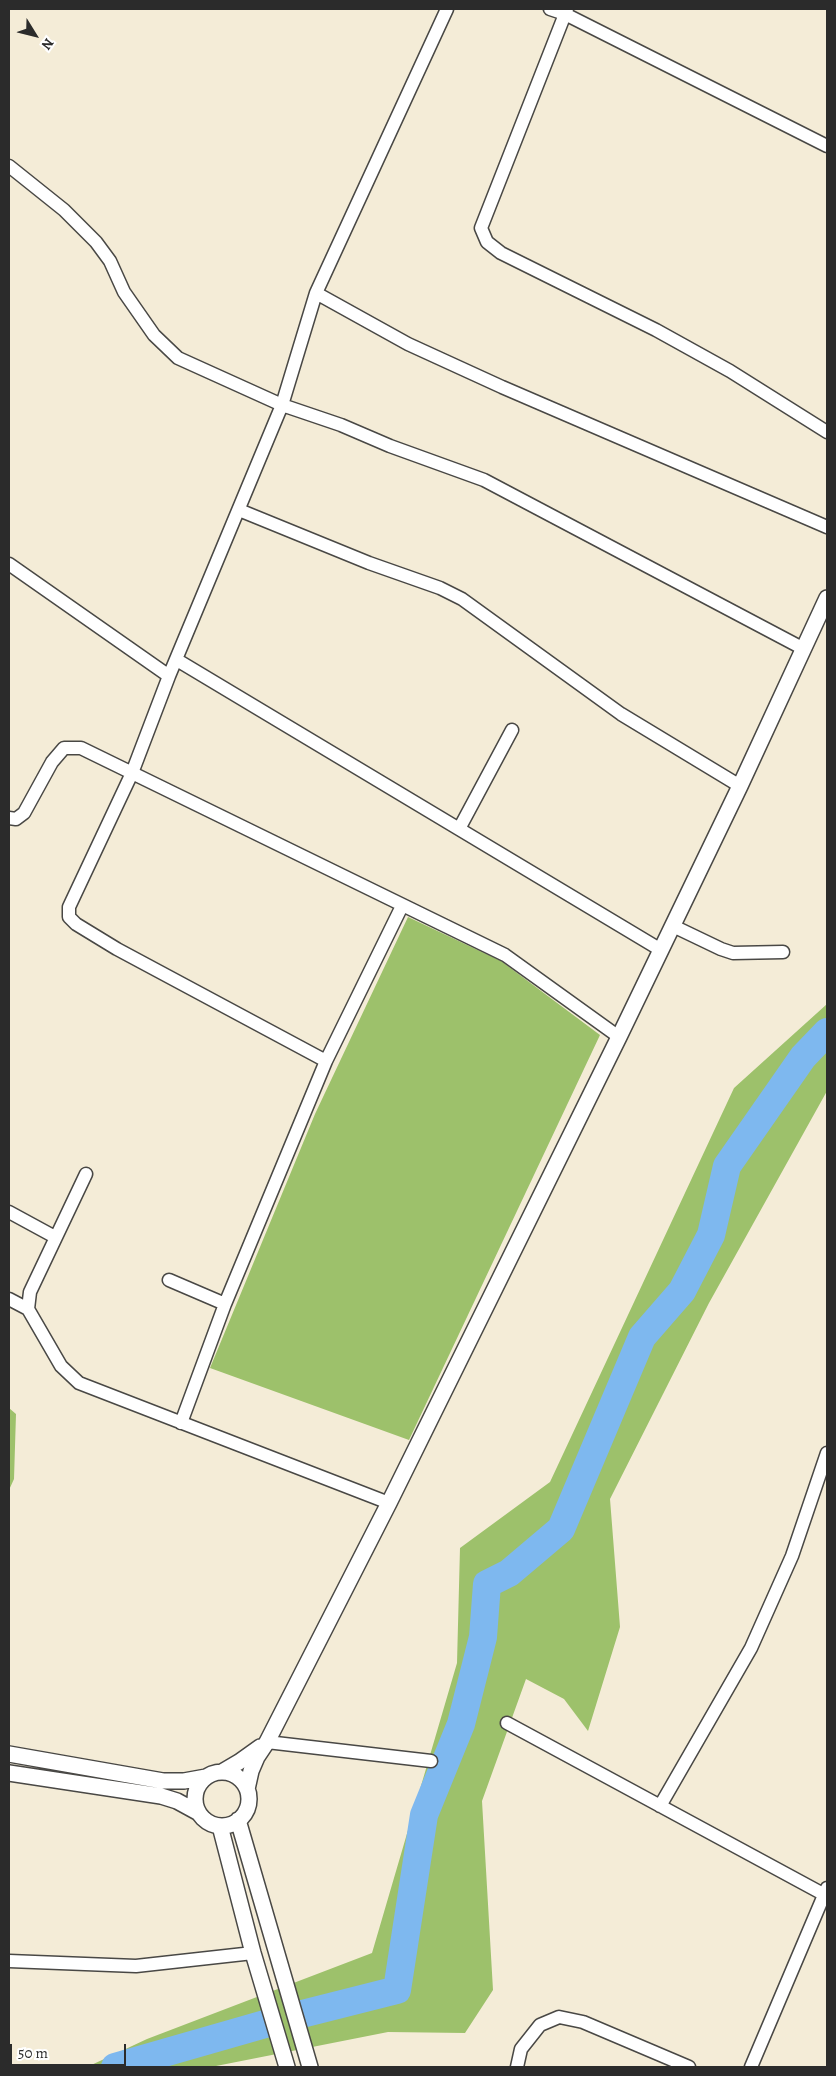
<!DOCTYPE html>
<html>
<head>
<meta charset="utf-8">
<style>
	body { margin:0 }
	#map { position:relative; width:836px; height:2076px; overflow:hidden; background:#f4ecd7; font-family:Alegreya,serif }
	canvas { display:block }
	.frame { position:absolute; inset:0; border:10px solid #2b2b2b; pointer-events:none }
	.north { position:absolute; left:10px; top:10px; width:50px; height:50px; -webkit-text-stroke:4px #fff; paint-order:stroke; rotate:126deg; font-size:14px; font-weight:700; line-height:20px; text-align:center; color:#2b2b2b }
	.north::after { content:''; display:block; margin:auto; width:18px; height:22px; background:#2b2b2b; clip-path:polygon(50% 0,100% 100%,50% 72%,0 100%) }
	.scale { position:absolute; left:10px; top:2044px; width:116px; height:22px; box-sizing:border-box; border:2px solid #2b2b2b; border-top:0; padding-left:6px; font-size:15px; line-height:18px; white-space:nowrap; color:#2b2b2b; -webkit-text-stroke:4px #fff; paint-order:stroke }
</style>
</head>
<body>
<div id="map">
<canvas width="836" height="2076"></canvas>
<div class="frame"></div>
<div class="north">N</div>
<div class="scale">50 m</div>
</div>
<script>
const ctx = document.querySelector('canvas').getContext('2d');
ctx.lineJoin = 'round';
function paint(path, color) { ctx.fillStyle = color; ctx.fill(path, 'evenodd'); }
const toPath = rows => new Path2D(rows.map(r => 'M' + r).join(''));
function strokePath(path, color, width, dash) { ctx.strokeStyle = color; ctx.lineWidth = width; ctx.lineCap = dash ? 'butt' : 'round'; ctx.setLineDash(dash || []); ctx.stroke(path); }
const green = toPath([
	[408,917,501,961,600,1035,409,1440,210,1368,315,1114],
	[827,1004,827,1091,709,1303,610,1499,620,1627,588,1731,564,1699,526,1679,482,1801,493,1990,465,2033,388,2032,211,2067,87,2067,147,2039,372,1953,457,1663,460,1548,550,1482,734,1088],
	[9,1408,16,1414,14,1479,9,1490]
]);
const river = toPath([
	[302,2014,397,1990,424,1815,461,1724,483,1637,487,1584,509,1573,561,1529,642,1337,682,1291,711,1235,727,1166,803,1057,827,1032],
	[115,2067,265,2024]
]);
const minor = toPath([
	[550,9,565,14,827,146],
	[567,9,481,228,487,242,501,253,656,330,730,371,827,432],
	[9,166,64,210,96,242,110,261,124,292,154,335,178,358,282,405,341,425,390,446,484,480,804,649],
	[316,293,408,344,502,387,827,527],
	[239,510,369,563,440,588,462,599,621,714,740,786],
	[9,564,169,676],
	[177,660,661,950],
	[9,818,16,819,24,813,52,762,64,748,81,748,505,955,619,1037],
	[459,829,512,730],
	[673,926,721,949,733,953,783,952],
	[326,1061,117,949,76,924,69,917,69,907,132,773,169,676,282,405,316,293,447,9],
	[9,1212,55,1237],
	[169,1280,225,1304],
	[9,1299,28,1309,61,1366,79,1383,389,1503],
	[28,1309,30,1292,86,1174],
	[181,1423,225,1304,326,1061,402,906],
	[507,1723,825,1895],
	[267,1742,431,1761],
	[660,1806,751,1648,792,1556,827,1453],
	[9,1961,136,1966,253,1953],
	[517,2067,521,2049,540,2025,559,2017,583,2022,689,2067],
	[751,2067,827,1888]
]);
const tertiary = toPath([
	[9,1754,163,1781,184,1781,206,1777],
	[222,1772,239,1762,260,1747],
	'195 1799a27 27 0 1 1 54 0a27 27 0 1 1-54 0Z',
	[9,1773,161,1796,177,1801,199,1813],
	[247,1789,251,1771,257,1757,267,1742,389,1503,619,1037,740,786,827,598],
	[238,1820,310,2067],
	[220,1826,253,1953,287,2067]
]);
paint(green, '#9dc16b');
strokePath(river, '#7eb8ef', 28);
strokePath(minor, '#494845', 15);
strokePath(tertiary, '#494845', 18);
strokePath(minor, '#fff', 12);
strokePath(tertiary, '#fff', 15);
</script>
</body>
</html>
